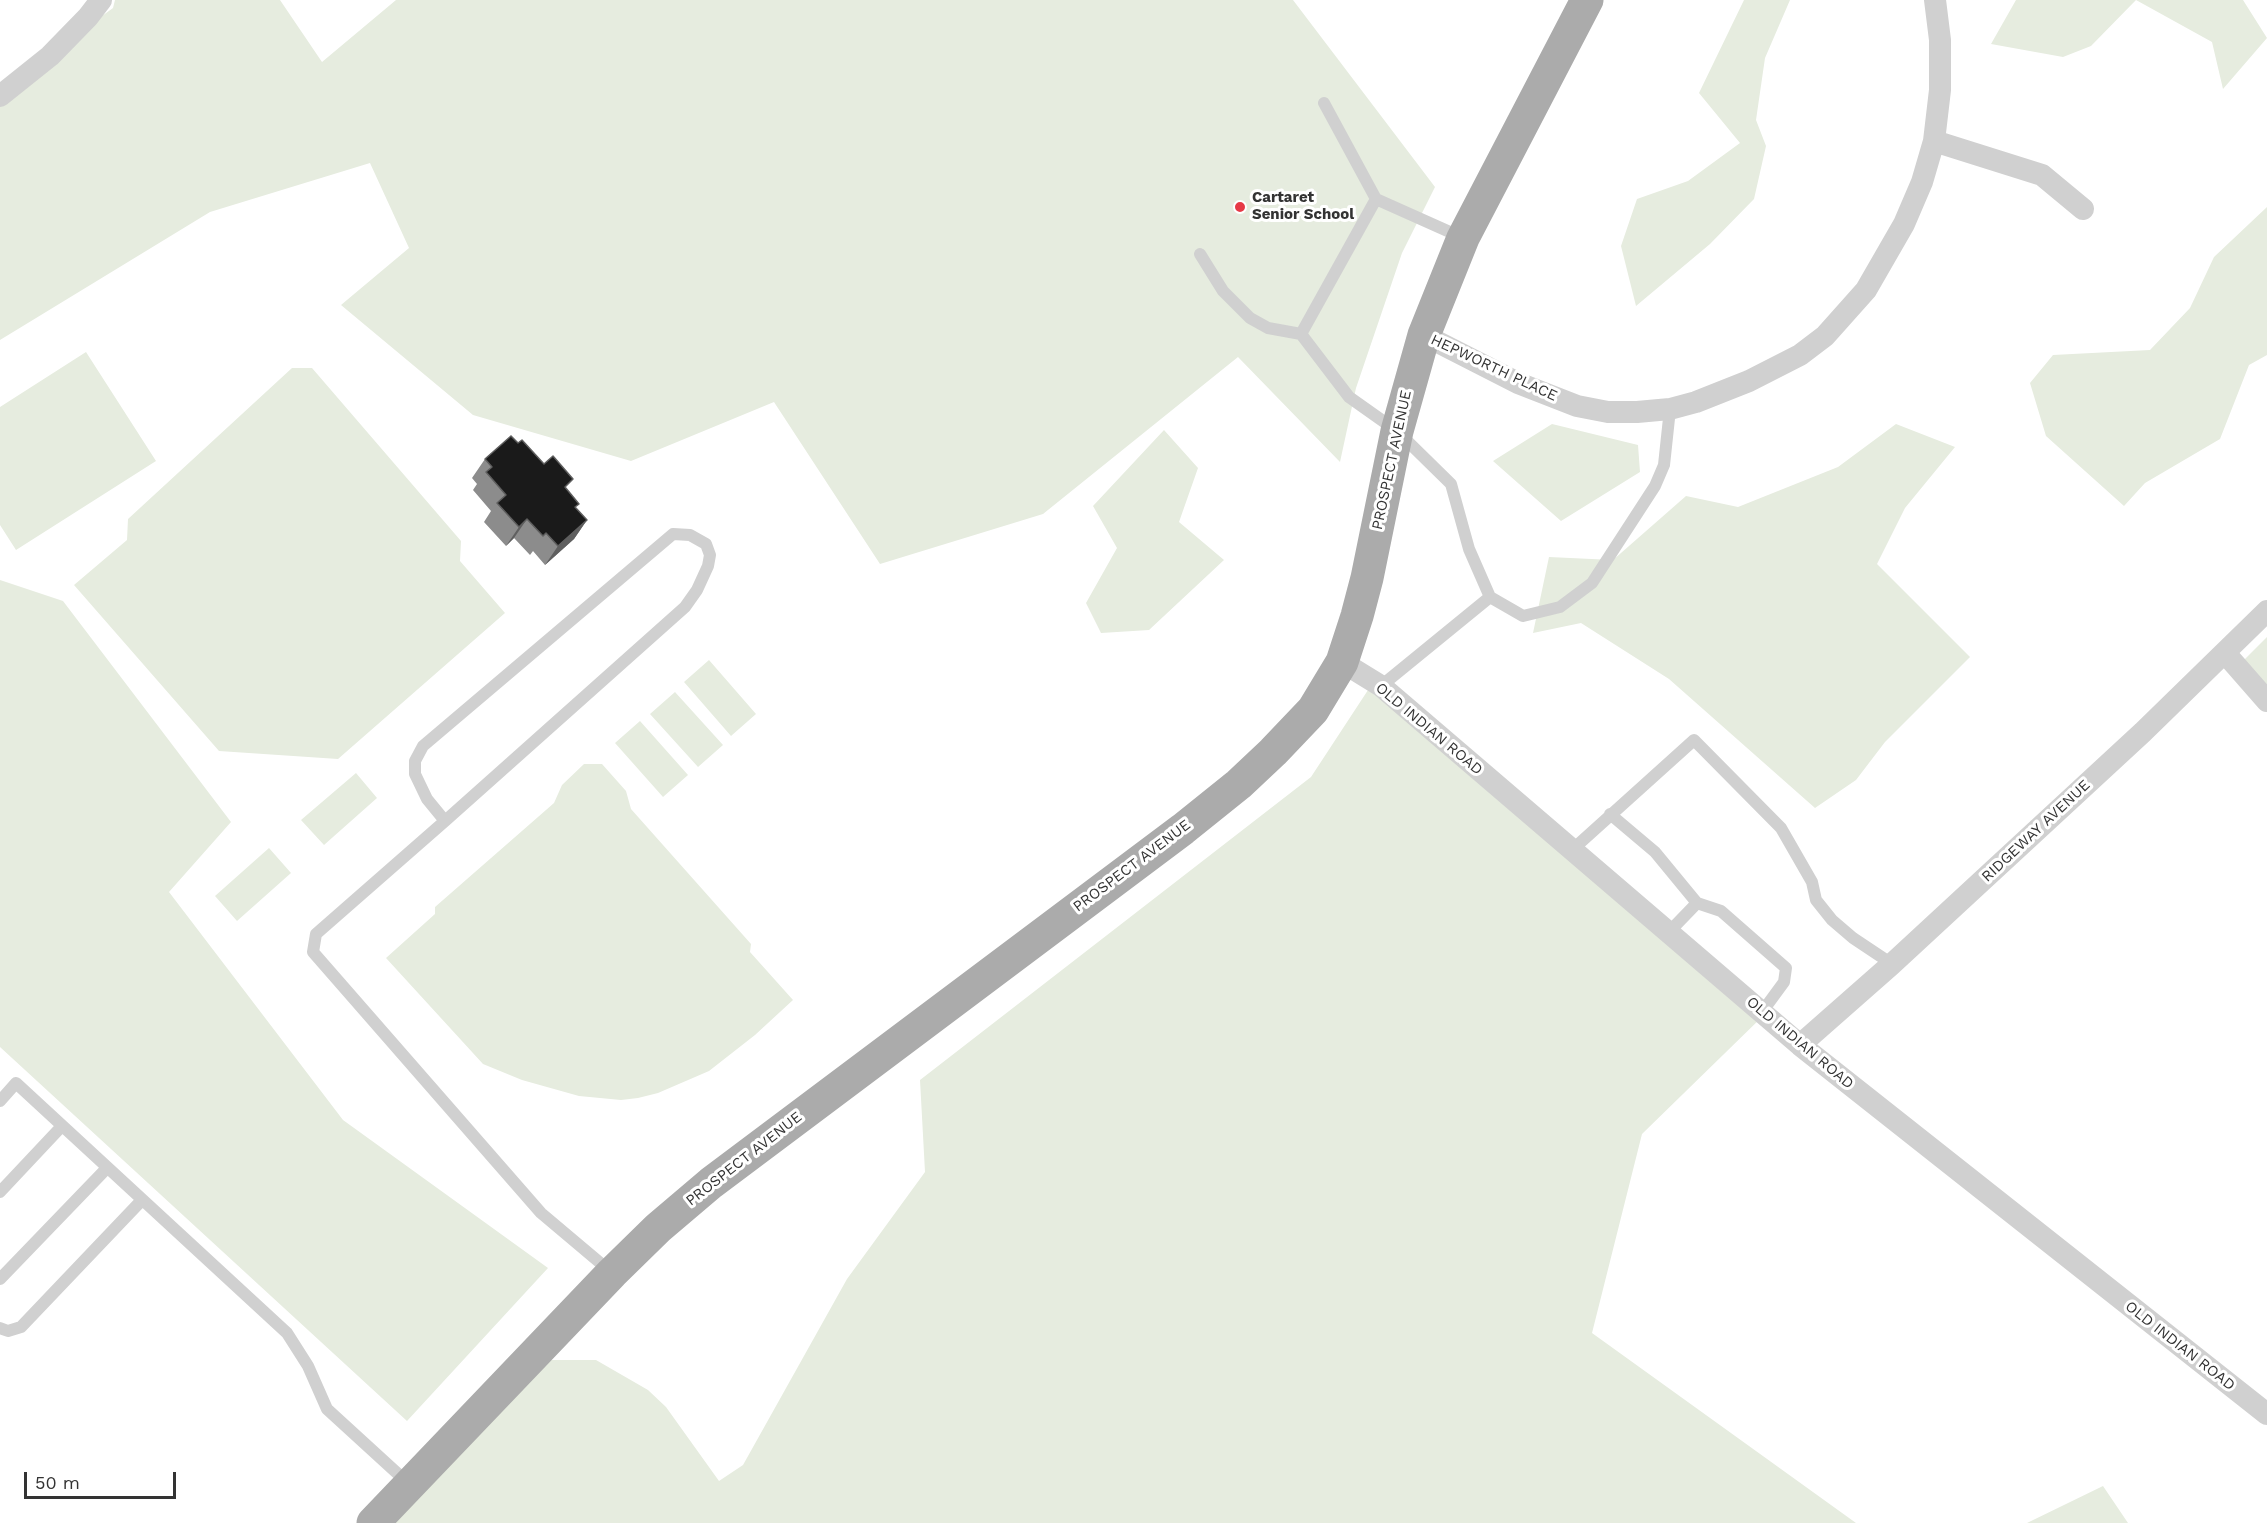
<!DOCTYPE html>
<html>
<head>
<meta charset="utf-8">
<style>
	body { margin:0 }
	#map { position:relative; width:2267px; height:1523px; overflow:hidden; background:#fff; font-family:"Work Sans",sans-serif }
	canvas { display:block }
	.scale { position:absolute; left:24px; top:1472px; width:152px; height:27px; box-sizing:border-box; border:3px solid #333; border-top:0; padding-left:8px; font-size:18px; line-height:21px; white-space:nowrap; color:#333; -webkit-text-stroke:4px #fff; paint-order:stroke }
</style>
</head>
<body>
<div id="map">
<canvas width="2267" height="1523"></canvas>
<div class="scale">50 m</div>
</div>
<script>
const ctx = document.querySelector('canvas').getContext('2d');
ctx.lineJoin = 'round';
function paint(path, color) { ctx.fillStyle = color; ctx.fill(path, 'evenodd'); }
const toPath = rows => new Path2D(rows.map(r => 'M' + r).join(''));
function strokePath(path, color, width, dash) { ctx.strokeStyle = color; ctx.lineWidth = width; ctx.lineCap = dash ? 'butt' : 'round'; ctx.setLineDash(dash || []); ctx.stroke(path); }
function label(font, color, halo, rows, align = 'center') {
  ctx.font = font + ' "Work Sans",sans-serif'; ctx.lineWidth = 6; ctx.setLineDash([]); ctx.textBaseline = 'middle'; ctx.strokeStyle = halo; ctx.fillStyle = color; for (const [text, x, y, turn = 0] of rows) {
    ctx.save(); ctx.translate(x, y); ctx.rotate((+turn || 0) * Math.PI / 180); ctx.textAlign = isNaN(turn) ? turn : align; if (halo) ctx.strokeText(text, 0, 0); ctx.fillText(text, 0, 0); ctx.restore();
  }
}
const green = toPath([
	[115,0,280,0,322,62,396,0,1293,0,1435,187,1402,253,1356,388,1340,462,1238,357,1043,514,880,564,774,402,631,461,473,415,341,305,409,248,370,163,210,212,0,340,0,90,113,8],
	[1744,0,1790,0,1765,58,1756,120,1766,146,1754,199,1710,244,1636,306,1621,246,1637,199,1688,181,1740,143,1699,93],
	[2016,0,2136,0,2091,46,2063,57,1991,44],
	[2136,0,2243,0,2267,38,2223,89,2212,42],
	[2267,207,2267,355,2249,365,2220,439,2145,483,2124,506,2046,436,2030,383,2053,355,2150,350,2190,308,2214,257],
	[86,352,156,461,16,550,0,525,0,407],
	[292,368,312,368,461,541,460,561,505,613,338,759,219,751,74,585,127,540,128,519],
	[1552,424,1638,445,1640,472,1561,521,1493,461],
	[1896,424,1955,447,1905,508,1877,564,1970,657,1885,742,1856,780,1815,808,1669,679,1581,623,1533,633,1549,557,1613,560,1686,496,1738,507,1838,467],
	[1164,430,1198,468,1179,522,1224,560,1149,630,1101,633,1086,603,1117,548,1093,506],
	[0,580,63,601,231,822,169,892,343,1120,548,1268,407,1421,0,1047],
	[2267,637,2267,689,2241,663],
	[709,660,756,714,731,736,684,682],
	[1370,687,1764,1015,1642,1134,1592,1333,1856,1523,394,1523,543,1360,596,1360,648,1390,666,1407,719,1481,743,1465,847,1279,925,1172,920,1080,1311,777],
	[675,692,723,745,698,767,650,714],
	[640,721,688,775,663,797,615,743],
	[584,764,602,764,626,791,631,809,751,944,750,952,793,1000,755,1035,709,1071,658,1093,638,1098,621,1100,579,1096,522,1080,483,1064,386,958,435,914,435,907,554,803,562,785],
	[356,773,377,798,324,845,301,820],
	[269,848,291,873,237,921,215,896],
	[2103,1486,2128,1523,2027,1523]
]);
const service = toPath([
	[1324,103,1376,199,1461,237],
	[1200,254,1223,291,1250,318,1268,328,1301,334,1349,397,1397,431,1451,484,1469,549,1490,597,1523,616,1560,607,1592,583,1655,486,1664,465,1670,409],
	[1301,334,1376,199],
	[1381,686,1490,597],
	[1610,814,1655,852,1697,903,1669,932],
	[445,821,427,799,415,774,415,761,423,746,673,534,690,535,706,544,710,555,708,566,697,590,685,607,445,821,316,934,313,952,541,1213,611,1272],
	[1572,850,1694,740,1781,828,1812,882,1816,900,1832,920,1853,938,1892,964],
	[1697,903,1721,911,1786,968,1784,982,1762,1012],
	[0,1101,16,1083,287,1333,308,1366,327,1409,409,1484],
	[0,1192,62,1126],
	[0,1279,107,1168],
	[0,1328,8,1331,21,1327,142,1200]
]);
const minor = toPath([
	[0,96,50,56,88,17,101,0],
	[1934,141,2042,175,2083,209],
	[1424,335,1518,383,1577,406,1608,412,1637,412,1670,409,1696,402,1749,381,1800,355,1825,336,1866,290,1904,224,1922,182,1934,141,1940,90,1940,40,1935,0],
	[2225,653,2267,701],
	[1342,662,1381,686,1800,1045,2267,1414],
	[1800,1045,1892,964,2143,732,2267,611]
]);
const primary = toPath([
	[373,1523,612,1273,658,1228,711,1183,1183,829,1239,784,1273,752,1313,710,1342,662,1357,616,1367,578,1397,431,1424,335,1463,238,1587,0]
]);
const wall = toPath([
	[518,443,566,489,576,508,587,520,574,539,545,565,533,551,530,555,514,538,506,546,484,522,491,511,473,490,477,484,472,478,485,459]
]);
const shadedWall = toPath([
	[527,519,514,538,506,546,519,527],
	[587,520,574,539,545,565,558,546]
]);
const building = toPath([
	[511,436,518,443,522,440,544,464,553,456,573,479,565,487,579,504,575,507,587,520,558,546,546,533,543,536,527,519,519,527,497,503,506,495,486,472,492,467,485,459,511,436]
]);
const markers = [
	[1240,207,6,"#e63946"]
];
const poiNames = [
	["Cartaret",1252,198],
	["Senior School",1252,215]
];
const streetNames = [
	["HEPWORTH PLACE",1494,368,25],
	["PROSPECT AVENUE",1392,460,-78],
	["OLD INDIAN ROAD",1429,729,40],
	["RIDGEWAY AVENUE",2036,831,-43],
	["PROSPECT AVENUE",1132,866,-37],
	["OLD INDIAN ROAD",1800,1043,40],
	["PROSPECT AVENUE",744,1159,-38],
	["OLD INDIAN ROAD",2180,1346,38]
];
paint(green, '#e6ecdf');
strokePath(service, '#d0d0d0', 12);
strokePath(minor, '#d0d0d0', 22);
strokePath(primary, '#ababab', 33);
paint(wall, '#8c8c8c');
paint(shadedWall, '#5f5f5f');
paint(building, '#1a1a1a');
strokePath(building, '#5f5f5f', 1.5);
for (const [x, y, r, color] of markers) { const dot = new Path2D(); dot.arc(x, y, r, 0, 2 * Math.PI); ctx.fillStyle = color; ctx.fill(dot); strokePath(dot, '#fff', 2); }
label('bold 15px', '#333', '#fff', poiNames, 'left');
label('15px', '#333', '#fff', streetNames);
</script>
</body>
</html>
